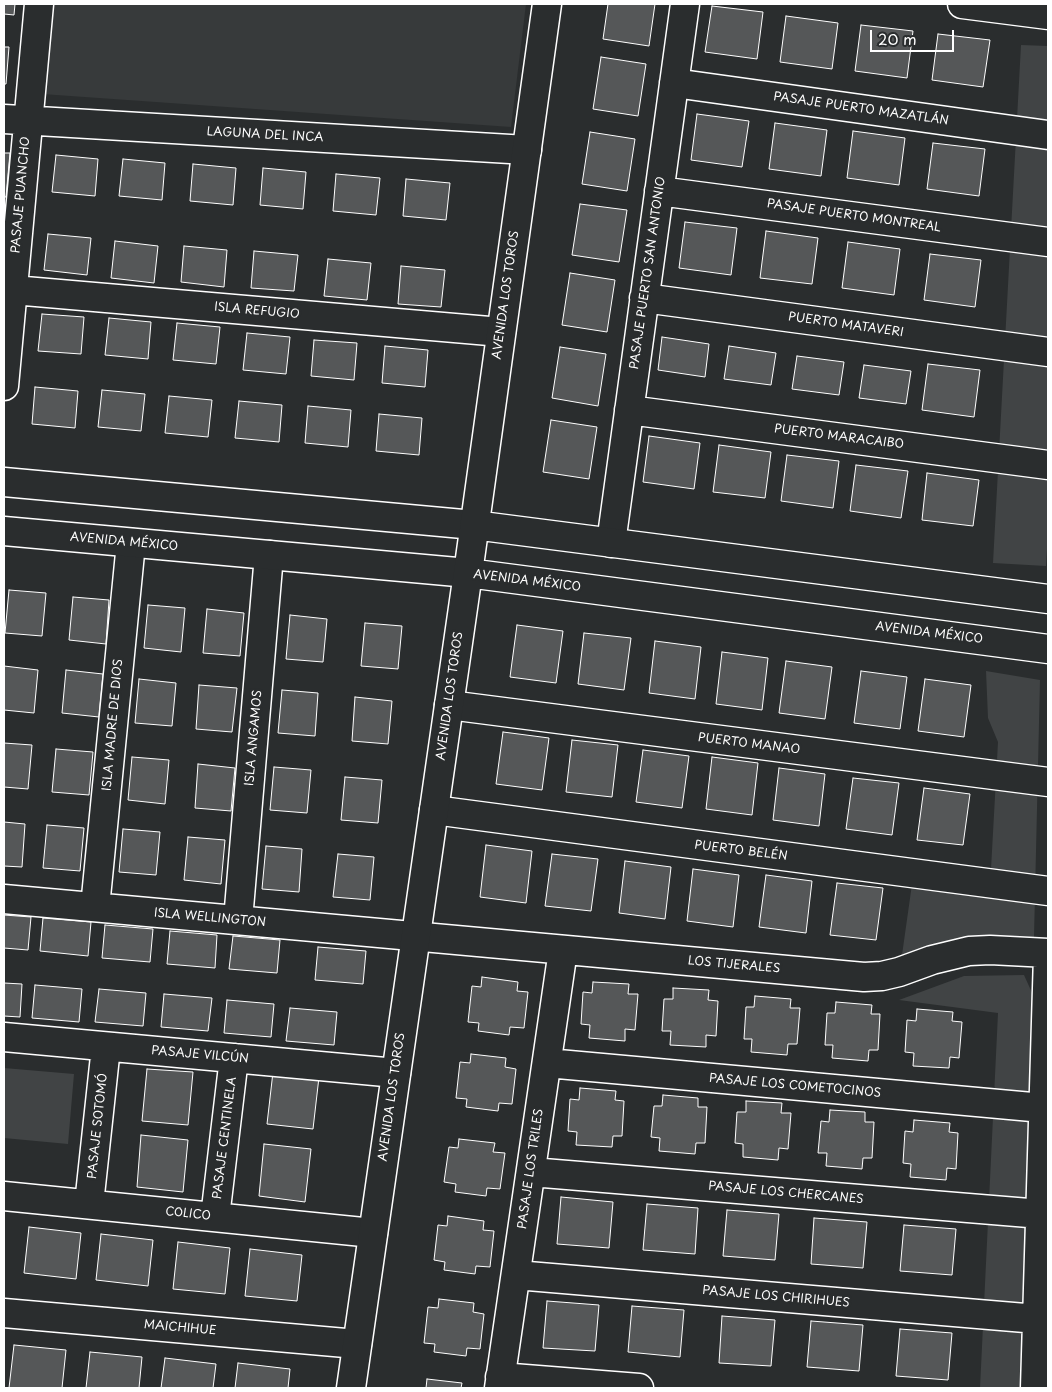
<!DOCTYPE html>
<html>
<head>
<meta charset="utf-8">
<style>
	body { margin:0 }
	#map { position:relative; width:1052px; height:1392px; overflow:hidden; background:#2a2d2e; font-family:"Playpen Sans",sans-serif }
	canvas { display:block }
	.frame { position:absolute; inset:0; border:5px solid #fff; pointer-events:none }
	.scale { position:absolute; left:870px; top:30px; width:84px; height:22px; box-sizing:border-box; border:2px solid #fff; border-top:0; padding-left:6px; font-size:15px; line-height:18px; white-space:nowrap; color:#fff; -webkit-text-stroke:4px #2a2d2e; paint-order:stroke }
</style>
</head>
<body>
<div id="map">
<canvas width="1052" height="1392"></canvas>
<div class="frame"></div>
<div class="scale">20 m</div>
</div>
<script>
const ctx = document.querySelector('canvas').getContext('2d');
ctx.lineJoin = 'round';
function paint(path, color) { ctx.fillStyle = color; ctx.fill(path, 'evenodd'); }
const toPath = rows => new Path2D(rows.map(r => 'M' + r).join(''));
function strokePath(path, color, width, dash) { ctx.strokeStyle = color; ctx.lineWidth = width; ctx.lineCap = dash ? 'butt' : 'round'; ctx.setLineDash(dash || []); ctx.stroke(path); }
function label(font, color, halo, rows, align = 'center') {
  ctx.font = font + ' "Playpen Sans",sans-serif'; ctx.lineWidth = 5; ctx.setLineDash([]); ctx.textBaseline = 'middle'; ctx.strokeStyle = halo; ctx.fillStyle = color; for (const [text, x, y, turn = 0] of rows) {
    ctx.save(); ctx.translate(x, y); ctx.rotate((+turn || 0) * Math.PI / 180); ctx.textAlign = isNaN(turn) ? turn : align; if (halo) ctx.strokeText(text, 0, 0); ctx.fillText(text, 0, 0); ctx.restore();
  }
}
const built = toPath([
	[51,4,526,4,511,127,42,94]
]);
const green = toPath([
	[1021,45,1048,46,1048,532,1046,566,993,563],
	[986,671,1040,680,1034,937,1025,943,932,947,902,955,913,877,990,887,998,742,988,718],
	[1024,975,1038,1006,1025,1388,980,1388,998,1013,899,1000,964,976],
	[4,1068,74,1074,68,1144,4,1138]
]);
const building = toPath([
	[4,4,15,4,14,15,4,14,4,4],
	[608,4,655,4,649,46,603,39,608,4],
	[712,6,763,12,757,59,705,52,712,6],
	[786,16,838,23,832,69,780,62,786,16],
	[861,25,913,31,907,78,855,71,861,25],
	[938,34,990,40,983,87,932,80,938,34],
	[4,47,9,47,6,84,4,84,4,47],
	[601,57,646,64,638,116,593,109,601,57],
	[697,114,749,121,742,167,691,160,697,114],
	[775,123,827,130,821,176,769,169,775,123],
	[853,131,905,138,899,185,847,178,853,131],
	[590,132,635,139,627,191,582,184,590,132],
	[933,143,985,149,979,196,927,189,933,143],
	[4,153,10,153,6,197,4,197,4,153],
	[56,155,98,159,95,196,52,192,56,155],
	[123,159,165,163,162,200,119,196,123,159],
	[193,164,236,168,233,205,190,201,193,164],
	[263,168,306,172,303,209,260,205,263,168],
	[336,174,380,178,376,215,333,211,336,174],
	[406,179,450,183,446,220,403,216,406,179],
	[580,204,627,210,619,262,572,255,580,204],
	[685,222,737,228,731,275,679,268,685,222],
	[766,231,818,238,812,284,760,278,766,231],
	[48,234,91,238,87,275,44,270,48,234],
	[115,241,158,246,154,283,111,278,115,241],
	[848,242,900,249,894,295,842,288,848,242],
	[184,246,227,250,224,287,181,282,184,246],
	[254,251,298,255,294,291,251,288,254,251],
	[930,254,981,260,975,307,924,300,930,254],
	[328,259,371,263,367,300,324,296,328,259],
	[401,266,445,270,441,307,398,304,401,266],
	[570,273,615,280,607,332,562,325,570,273],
	[42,314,84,317,81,354,38,351,42,314],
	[109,318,151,322,148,359,105,355,109,318],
	[177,323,220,327,216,364,173,360,177,323],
	[247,333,290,337,286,374,243,370,247,333],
	[662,337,709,344,705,377,658,370,662,337],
	[314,340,357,343,354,380,311,376,314,340],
	[385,346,428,350,425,387,382,383,385,346],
	[729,346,776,353,771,385,724,379,729,346],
	[560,347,606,354,598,406,552,398,560,347],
	[797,356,844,362,839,395,792,389,797,356],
	[928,364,980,370,974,417,922,410,928,364],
	[864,365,911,371,906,404,859,398,864,365],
	[35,387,78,391,75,428,32,424,35,387],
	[102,390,145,394,141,431,98,427,102,390],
	[169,396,212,400,208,437,165,433,169,396],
	[239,401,282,405,279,442,235,438,239,401],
	[308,406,351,410,348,447,305,443,308,406],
	[379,414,422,418,419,455,376,451,379,414],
	[551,420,597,427,589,479,543,472,551,420],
	[649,436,700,443,694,489,643,482,649,436],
	[719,445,771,452,765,498,713,492,719,445],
	[787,455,839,461,833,508,781,501,787,455],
	[856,465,908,471,901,518,850,511,856,465],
	[927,473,979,480,973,526,922,520,927,473],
	[9,590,46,593,42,636,5,633,9,590],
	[73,597,109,600,106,644,69,640,73,597],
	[148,605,185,608,181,652,144,648,148,605],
	[207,609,244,613,240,656,203,653,207,609],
	[290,615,327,619,323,662,286,659,290,615],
	[365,623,402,626,398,669,361,666,365,623],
	[517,625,563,631,556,683,510,677,517,625],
	[584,633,631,638,624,690,578,684,584,633],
	[655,641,701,647,695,699,649,693,655,641],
	[722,652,768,658,762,710,716,704,722,652],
	[786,661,832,667,825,719,779,713,786,661],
	[4,666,38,670,34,713,4,710,4,666],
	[66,670,103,674,99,717,62,713,66,670],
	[861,671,907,677,900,729,854,723,861,671],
	[139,679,176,683,172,726,135,723,139,679],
	[925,679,971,685,964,737,918,731,925,679],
	[199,685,237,688,232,732,196,729,199,685],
	[282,690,318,693,315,736,278,733,282,690],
	[355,697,392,701,388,744,352,741,355,697],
	[503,732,549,738,542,790,496,784,503,732],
	[572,740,618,745,612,797,566,792,572,740],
	[4,743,32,745,28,789,4,787,4,743],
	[56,749,93,752,89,795,52,792,56,749],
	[643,750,689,756,682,808,636,802,643,750],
	[132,757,169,760,165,804,128,800,132,757],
	[712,757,758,763,752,815,706,809,712,757],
	[198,764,235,768,231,811,195,808,198,764],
	[274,767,311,770,307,813,270,810,274,767],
	[779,768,825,774,819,826,773,820,779,768],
	[345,777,382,780,378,823,341,820,345,777],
	[853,778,899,783,892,835,846,829,853,778],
	[924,788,970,794,963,845,917,840,924,788],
	[4,822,25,824,22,867,4,866,4,822],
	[47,825,84,828,80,871,43,868,47,825],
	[123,829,160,832,156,875,119,872,123,829],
	[188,837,225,840,221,884,184,880,188,837],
	[486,845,532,851,526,903,480,897,486,845],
	[266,846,302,849,299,892,262,889,266,846],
	[338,854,374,857,370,900,333,897,338,854],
	[552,854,598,859,591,911,545,906,552,854],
	[625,861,671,867,665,919,619,913,625,861],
	[693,869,739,875,733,927,687,921,693,869],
	[766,875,812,881,806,933,759,927,766,875],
	[837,883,883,888,876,940,830,935,837,883],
	[4,915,31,917,28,950,4,948,4,915],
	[43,918,91,922,88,956,40,951,43,918],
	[105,925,153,929,150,962,102,958,105,925],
	[170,931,217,935,215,968,167,964,170,931],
	[233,936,280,940,277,973,229,969,233,936],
	[318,947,366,951,363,984,315,980,318,947],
	[482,977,518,982,517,991,528,992,524,1028,510,1027,509,1035,478,1031,479,1023,468,1022,472,986,481,987,482,977],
	[593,982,629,984,628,994,638,994,635,1030,625,1029,625,1041,589,1038,590,1025,581,1024,583,992,592,993,593,982],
	[4,983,22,984,20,1017,4,1016,4,983],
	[35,985,82,989,79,1022,32,1018,35,985],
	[673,988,709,990,708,1000,718,1001,716,1036,706,1035,706,1047,670,1045,671,1031,662,1031,664,999,673,999,673,988],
	[99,989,146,993,143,1026,95,1022,99,989],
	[164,994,212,998,208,1031,161,1027,164,994],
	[755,996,791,999,790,1008,800,1008,797,1044,788,1044,787,1055,751,1052,752,1039,744,1039,746,1007,754,1007,755,996],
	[227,1000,274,1004,271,1037,224,1033,227,1000],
	[836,1002,872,1005,871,1014,880,1014,878,1050,869,1050,868,1061,832,1058,833,1045,825,1045,827,1013,835,1013,836,1002],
	[290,1008,337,1012,334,1045,286,1041,290,1008],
	[917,1009,953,1012,952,1021,962,1022,959,1058,950,1057,949,1068,913,1066,914,1053,905,1052,907,1020,916,1021,917,1009],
	[471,1054,506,1058,505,1067,516,1069,512,1104,499,1103,498,1111,466,1107,467,1099,456,1098,460,1062,470,1063,471,1054],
	[147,1069,193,1072,188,1125,142,1121,147,1069],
	[273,1072,319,1077,313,1129,267,1124,273,1072],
	[580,1088,616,1091,615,1100,624,1101,622,1136,613,1136,612,1147,576,1145,577,1132,568,1131,570,1099,579,1100,580,1088],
	[663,1095,698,1098,698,1107,707,1107,705,1143,696,1143,695,1154,659,1151,660,1138,651,1137,654,1106,662,1106,663,1095],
	[746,1101,782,1103,781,1113,791,1113,788,1149,779,1148,778,1160,743,1157,743,1144,735,1143,737,1112,746,1112,746,1101],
	[830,1110,865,1112,865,1122,874,1122,872,1158,863,1158,862,1169,826,1166,827,1153,818,1153,821,1121,829,1122,830,1110],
	[914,1120,950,1123,949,1132,958,1133,956,1169,947,1168,946,1180,910,1177,911,1164,903,1163,905,1131,913,1132,914,1120],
	[141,1135,188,1140,183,1192,137,1187,141,1135],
	[459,1139,495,1143,493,1152,505,1153,500,1189,487,1188,486,1196,455,1192,456,1184,444,1182,449,1147,458,1148,459,1139],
	[264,1144,311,1149,305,1202,259,1196,264,1144],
	[561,1197,613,1202,609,1248,557,1244,561,1197],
	[647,1204,698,1208,695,1254,643,1250,647,1204],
	[727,1210,779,1214,775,1260,723,1256,727,1210],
	[448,1216,484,1221,483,1230,494,1231,490,1267,476,1266,475,1274,444,1270,445,1262,434,1260,438,1225,447,1226,448,1216],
	[814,1218,867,1222,863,1268,811,1264,814,1218],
	[904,1225,956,1229,952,1275,900,1271,904,1225],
	[29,1227,81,1233,76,1279,24,1273,29,1227],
	[101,1234,153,1240,148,1286,96,1280,101,1234],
	[178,1242,230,1248,225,1294,173,1289,178,1242],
	[250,1249,302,1255,297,1301,245,1296,250,1249],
	[439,1299,474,1303,473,1312,484,1314,480,1349,467,1348,466,1356,434,1352,435,1344,424,1343,428,1307,438,1308,439,1299],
	[547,1301,599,1305,595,1351,543,1348,547,1301],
	[632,1306,684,1310,680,1357,628,1352,632,1306],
	[722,1316,775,1320,771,1366,719,1363,722,1316],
	[811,1321,863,1325,859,1371,807,1367,811,1321],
	[900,1329,952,1333,948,1380,896,1376,900,1329],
	[14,1345,66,1350,62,1388,9,1388,14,1345],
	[90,1352,142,1357,139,1388,86,1388,90,1352],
	[165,1358,216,1364,213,1388,161,1388,165,1358],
	[238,1363,290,1369,288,1388,235,1388,238,1363],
	[427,1379,462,1383,461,1388,426,1388,427,1379]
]);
const minor = toPath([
	[962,4,1048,15],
	[674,83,1048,135],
	[4,119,527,150],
	[659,191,1048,242],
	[13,290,501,332],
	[644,298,1048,352],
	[4,386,39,4],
	[629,410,1048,465],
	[611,543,685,4],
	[449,705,1048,782],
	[434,810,1048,891],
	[4,899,864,977,882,976,899,972,932,960,969,951,990,950,1048,953],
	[95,907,131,543],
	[238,920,269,555],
	[4,1037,396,1073],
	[547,1063,1043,1108],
	[531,1172,1041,1214],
	[4,1196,373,1233],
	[89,1204,106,1047],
	[215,1217,234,1058],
	[516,1275,1037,1319],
	[4,1313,357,1344],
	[500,1377,639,1388],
	[499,1388,563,950],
	[1035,1388,1048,955]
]);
const tertiary = toPath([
	[4,482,474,525],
	[4,531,468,573]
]);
const secondary = toPath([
	[474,525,1048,599],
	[468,573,1048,649],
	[351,1388,468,573,547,4]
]);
const streetNames = [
	["PASAJE PUERTO MAZATLÁN",861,109,8],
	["LAGUNA DEL INCA",265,135,3],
	["PASAJE PUANCHO",21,195,-85],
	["PASAJE PUERTO MONTREAL",854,216,8],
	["PASAJE PUERTO SAN ANTONIO",648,273,-82],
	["AVENIDA LOS TOROS",506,295,-82],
	["ISLA REFUGIO",257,311,5],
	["PUERTO MATAVERI",846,325,8],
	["PUERTO MARACAIBO",839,437,7],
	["AVENIDA MÉXICO",124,542,5],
	["AVENIDA MÉXICO",527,581,7],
	["AVENIDA MÉXICO",929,633,7],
	["AVENIDA LOS TOROS",450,696,-82],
	["ISLA MADRE DE DIOS",113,725,-85],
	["ISLA ANGAMOS",254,738,-85],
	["PUERTO MANAO",749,744,7],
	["PUERTO BELÉN",741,851,7],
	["ISLA WELLINGTON",210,918,5],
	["LOS TIJERALES",734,965,5],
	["PASAJE VILCÚN",200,1055,5],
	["PASAJE LOS COMETOCINOS",795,1086,5],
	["AVENIDA LOS TOROS",392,1097,-82],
	["PASAJE SOTOMÓ",98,1126,-84],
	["PASAJE CENTINELA",225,1138,-83],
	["PASAJE LOS TRILES",531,1169,-82],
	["PASAJE LOS CHERCANES",786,1193,5],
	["COLICO",188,1214,6],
	["PASAJE LOS CHIRIHUES",776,1297,5],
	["MAICHIHUE",180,1328,5]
];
paint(built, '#373a3b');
paint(green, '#414445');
paint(building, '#555758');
strokePath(building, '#fff', 1);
strokePath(minor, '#fff', 31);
strokePath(tertiary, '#fff', 31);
strokePath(secondary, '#fff', 31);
strokePath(minor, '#2a2d2e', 28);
strokePath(tertiary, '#2a2d2e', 28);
strokePath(secondary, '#2a2d2e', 28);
label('12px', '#fff', '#2a2d2e', streetNames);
</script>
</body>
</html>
